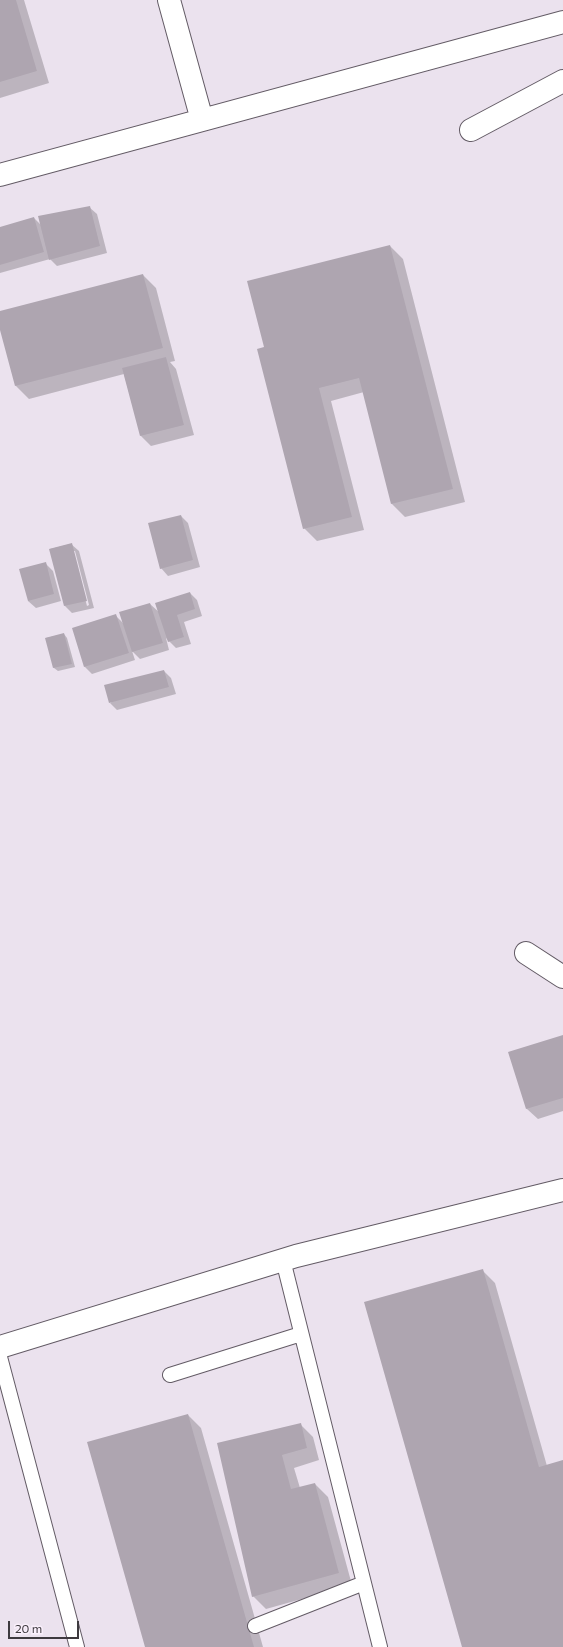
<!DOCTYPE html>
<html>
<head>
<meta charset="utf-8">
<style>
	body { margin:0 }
	#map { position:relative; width:563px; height:1647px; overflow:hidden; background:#ebe2ee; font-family:Commissioner,sans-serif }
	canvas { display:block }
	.scale { position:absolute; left:8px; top:1621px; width:71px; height:18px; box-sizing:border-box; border:2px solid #3d393e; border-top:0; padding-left:5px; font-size:12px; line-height:14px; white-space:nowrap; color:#3d393e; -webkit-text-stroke:3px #f9effb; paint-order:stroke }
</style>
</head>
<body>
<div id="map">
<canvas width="563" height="1647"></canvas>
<div class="scale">20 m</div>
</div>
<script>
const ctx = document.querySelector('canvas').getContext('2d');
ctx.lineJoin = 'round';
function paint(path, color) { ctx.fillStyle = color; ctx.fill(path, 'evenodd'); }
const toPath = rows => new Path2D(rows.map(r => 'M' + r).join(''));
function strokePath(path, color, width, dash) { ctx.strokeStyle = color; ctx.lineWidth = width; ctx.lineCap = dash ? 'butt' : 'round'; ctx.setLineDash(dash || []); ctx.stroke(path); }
const shadow = toPath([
	[0,0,24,0,49,83,0,98],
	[89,207,97,214,107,253,57,266,50,259,0,273,0,228,34,218,42,226],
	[390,246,403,259,465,502,405,517,392,504,364,392,331,401,364,530,317,541,304,528,265,348],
	[143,275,156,288,175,361,170,362,176,369,194,435,151,446,141,436,124,374,29,399,16,386,0,326,0,312],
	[181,516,188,523,200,567,168,576,161,568],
	[71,544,79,551,94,608,72,613,65,606,50,549],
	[73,551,75,551,89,605,87,606],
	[46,564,53,571,61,601,36,608,28,601],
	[190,593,197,600,202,616,184,622,191,644,176,648,166,638,169,650,140,659,132,651,135,660,92,674,85,667,73,629,116,616,124,624,150,604,160,613],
	[64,634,67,638,75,667,58,671,54,668,46,638],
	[164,671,171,678,176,694,117,710,110,703],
	[563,1036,563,1111,538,1119,527,1109,510,1053],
	[482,1270,495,1283,547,1466,563,1461,563,1647,463,1647],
	[188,1415,201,1428,263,1647,146,1647],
	[300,1424,313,1437,319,1460,294,1468,300,1488,315,1484,328,1497,352,1585,266,1609,253,1596,218,1444]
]);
const building = toPath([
	[0,0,16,0,37,71,0,82],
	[90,206,100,246,49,260,38,216],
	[34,217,44,252,0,265,0,227],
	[390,245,453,489,391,504,359,378,319,388,352,517,303,529,257,349,264,347,247,281],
	[143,274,163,348,15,386,0,330,0,311],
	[166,357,184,425,140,436,122,368],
	[181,515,193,560,160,569,148,523],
	[72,543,87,601,64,606,49,549],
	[46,562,54,594,28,601,19,569],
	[190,592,195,609,177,615,184,637,168,642,155,603],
	[150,603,163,643,132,652,119,612],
	[116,614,129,653,84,667,72,628],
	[64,633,72,664,53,668,45,638],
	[164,670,169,687,109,703,104,685],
	[563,1035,563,1098,526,1109,508,1052],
	[483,1269,539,1467,563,1460,563,1647,462,1647,364,1302],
	[188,1414,254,1647,145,1647,87,1442],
	[301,1423,307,1448,282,1455,291,1489,315,1483,339,1573,252,1597,217,1443]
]);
const lane = toPath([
	[283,1260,380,1647],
	[0,1357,77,1647],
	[170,1375,301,1334],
	[255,1626,364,1583]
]);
const street = toPath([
	[169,0,202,120],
	[471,130,563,81],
	[0,175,563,22],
	[526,953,563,977],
	[0,1347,296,1256,563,1190]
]);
paint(shadow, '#0003');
paint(building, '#aea5b0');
strokePath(lane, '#635b65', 16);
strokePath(street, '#635b65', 24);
strokePath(lane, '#fff', 14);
strokePath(street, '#fff', 22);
</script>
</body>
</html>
